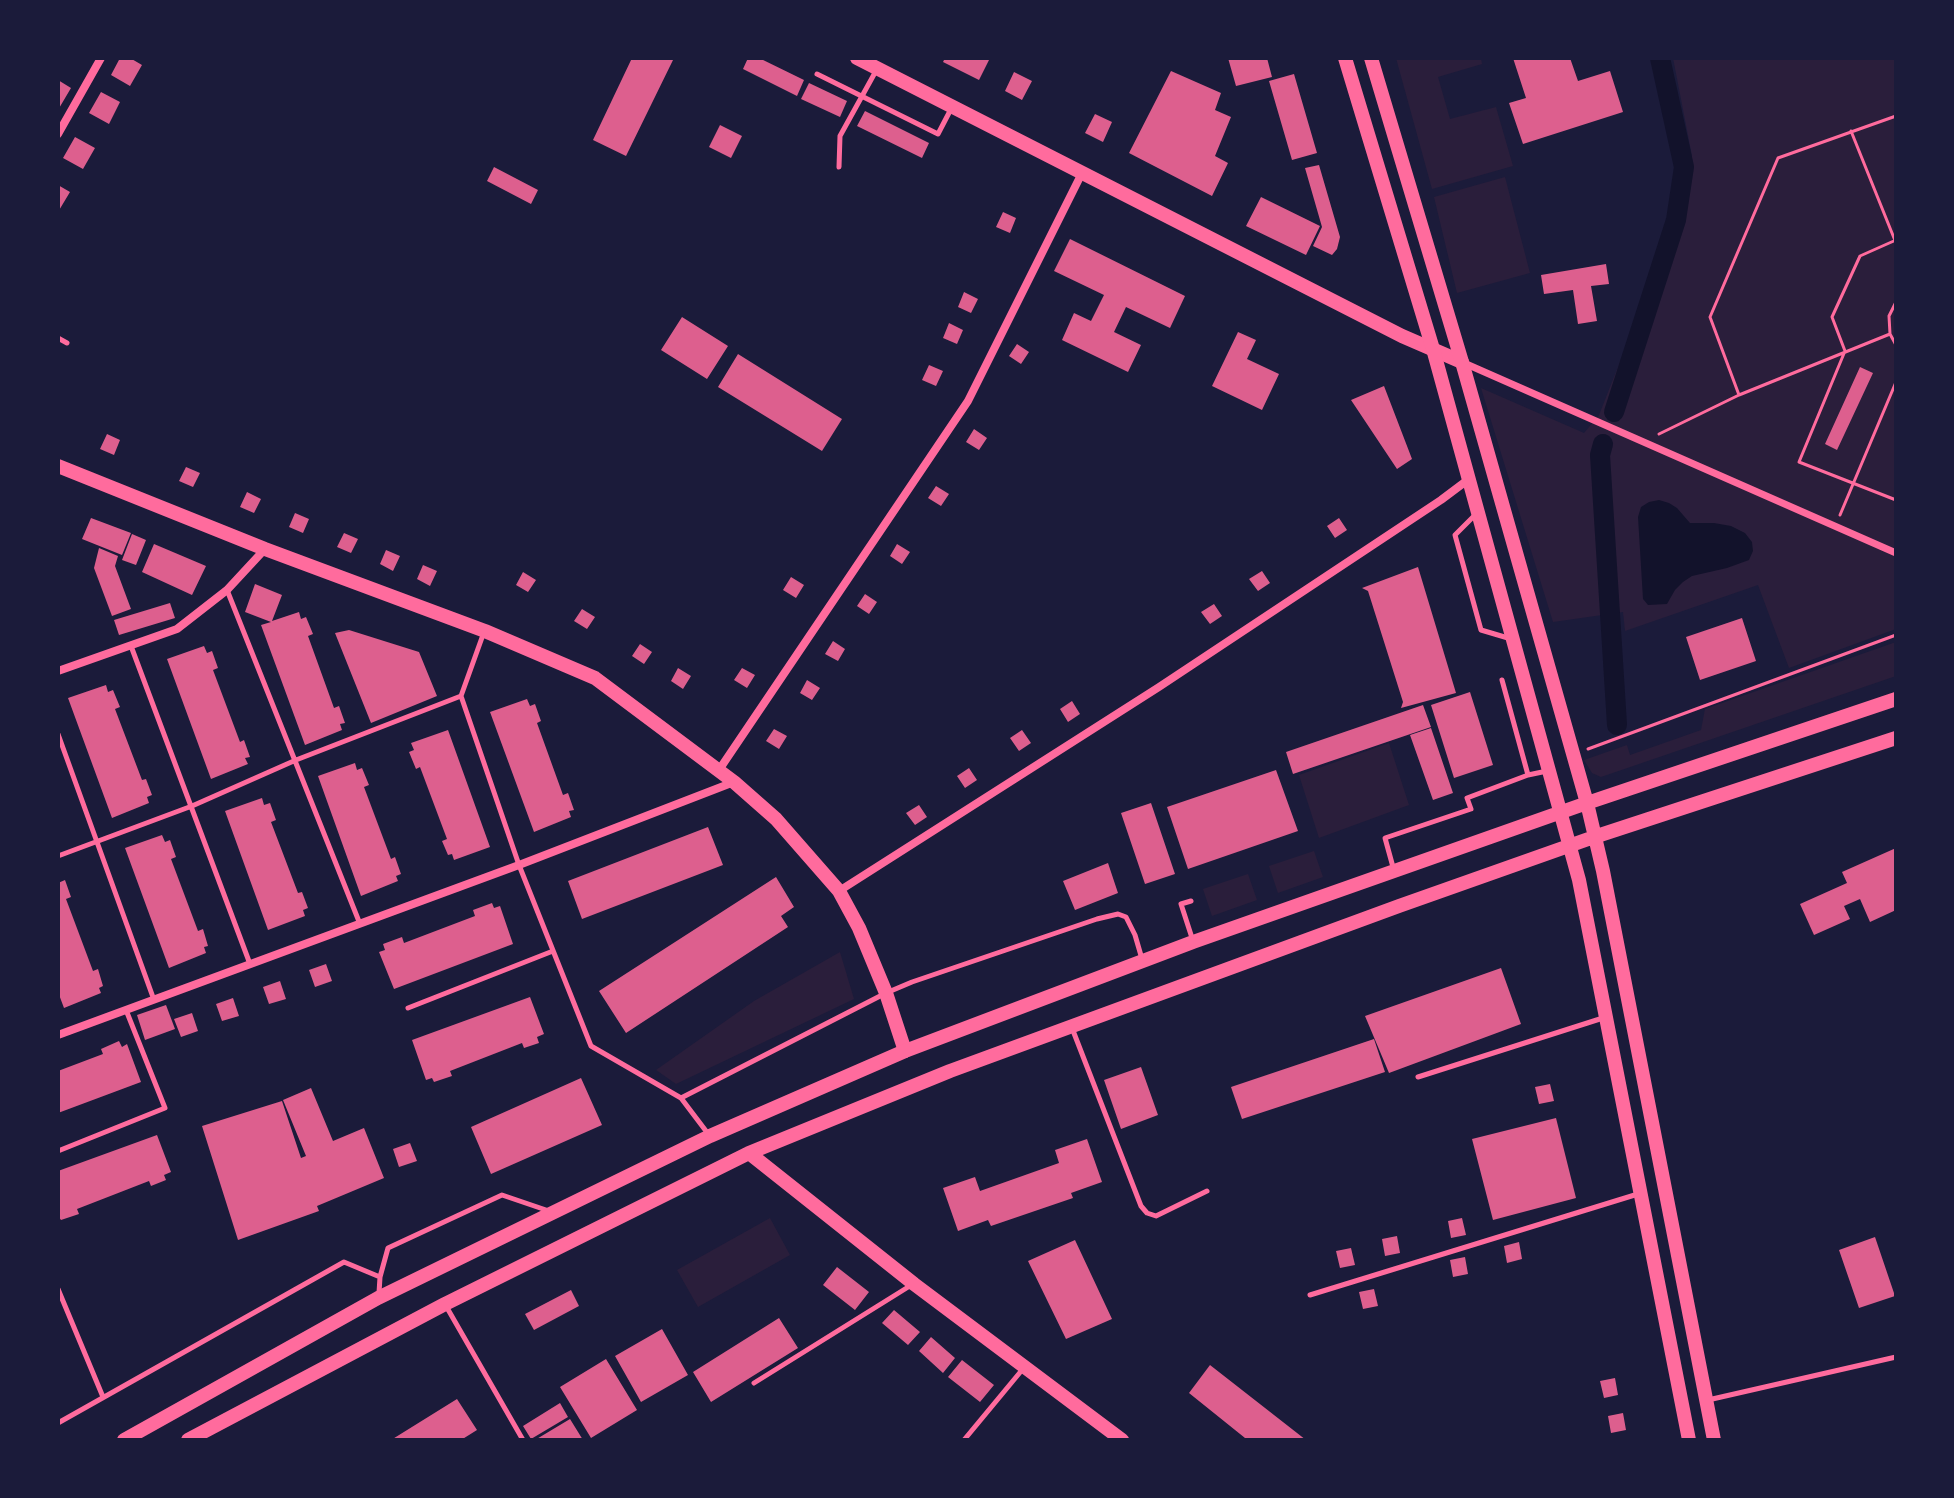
<!DOCTYPE html>
<html>
<head>
<meta charset="utf-8">
<style>
	body { margin:0 }
	#map { position:relative; width:1954px; height:1498px; overflow:hidden; background:#1b1b3a; font-family:Literata,serif }
	canvas { display:block }
	.frame { position:absolute; inset:0; border:60px solid #1b1b3a; pointer-events:none }
</style>
</head>
<body>
<div id="map">
<canvas width="1954" height="1498"></canvas>
<div class="frame"></div>
</div>
<script>
const ctx = document.querySelector('canvas').getContext('2d');
ctx.lineJoin = 'round';
function paint(path, color) { ctx.fillStyle = color; ctx.fill(path, 'evenodd'); }
const toPath = rows => new Path2D(rows.map(r => 'M' + r).join(''));
function strokePath(path, color, width, dash) { ctx.strokeStyle = color; ctx.lineWidth = width; ctx.lineCap = dash ? 'butt' : 'round'; ctx.setLineDash(dash || []); ctx.stroke(path); }
const green = toPath([
	[1396,58,1481,58,1482,64,1438,77,1450,119,1496,107,1513,166,1432,189],
	[1673,58,1896,58,1896,629,1789,668,1758,585,1625,631,1623,612,1553,622,1481,388,1584,433,1599,415,1642,306,1692,156],
	[1505,177,1530,273,1457,293,1434,197],
	[1896,642,1896,676,1601,777,1592,773,1584,760,1627,745,1630,755,1701,730,1705,709],
	[1389,743,1409,805,1319,838,1299,775],
	[1314,851,1323,877,1278,893,1269,866],
	[1248,874,1257,900,1212,916,1203,889],
	[840,952,854,999,676,1084,656,1070,754,1001],
	[770,1218,790,1255,698,1307,677,1270]
]);
const water = toPath([
	[1659,500,1669,503,1677,508,1690,523,1714,523,1731,526,1745,533,1752,542,1753,551,1749,560,1727,568,1692,576,1683,582,1675,590,1667,604,1648,605,1643,599,1638,517,1641,507,1649,502]
]);
const canal = toPath([
	[1614,412,1676,220,1684,167,1660,58],
	[1603,444,1600,455,1617,725]
]);
const building = toPath([
	[120,58,130,58,142,65,130,86,111,75],
	[632,58,674,58,626,156,593,140],
	[748,58,759,58,804,80,797,96,743,69],
	[945,58,990,58,979,80,943,62],
	[1228,58,1267,58,1272,77,1236,86],
	[1513,58,1570,58,1578,81,1610,71,1623,112,1523,144,1509,103,1526,98],
	[1171,71,1221,93,1215,110,1231,117,1215,156,1228,163,1212,196,1129,153],
	[1014,72,1032,81,1022,100,1005,91],
	[1294,74,1317,153,1292,160,1269,81],
	[58,80,71,88,58,110],
	[809,83,847,101,840,117,801,99],
	[101,92,120,102,109,124,89,113],
	[865,111,929,143,922,158,857,126],
	[1095,114,1112,122,1103,142,1085,133],
	[720,125,742,136,731,158,709,147],
	[75,137,95,148,83,169,63,158],
	[1319,165,1340,237,1337,249,1332,255,1313,246,1322,227,1305,168],
	[494,167,538,190,531,204,487,181],
	[58,185,70,192,58,212],
	[1261,197,1320,226,1306,255,1246,226],
	[1003,212,1016,218,1010,233,996,227],
	[1070,239,1185,296,1170,328,1126,307,1114,332,1141,345,1128,372,1062,340,1074,313,1091,321,1104,295,1054,271],
	[1606,264,1609,284,1591,286,1597,321,1578,324,1573,290,1544,294,1541,275],
	[964,292,978,299,971,313,958,307],
	[682,317,728,346,707,379,661,350],
	[949,323,963,330,957,344,943,338],
	[1238,332,1256,340,1247,359,1279,374,1262,410,1212,386],
	[1017,344,1029,352,1021,364,1009,356],
	[738,354,842,419,822,451,718,387],
	[929,365,943,371,936,386,922,380],
	[1860,367,1873,373,1837,450,1825,444],
	[1384,386,1412,459,1397,469,1351,400],
	[974,429,987,438,979,450,966,442],
	[107,434,120,440,114,455,100,449],
	[186,467,200,473,193,487,179,481],
	[936,486,949,494,941,506,928,498],
	[247,492,261,499,254,513,240,507],
	[295,513,309,519,303,533,289,527],
	[91,518,131,533,122,555,82,539],
	[1339,518,1347,530,1335,538,1327,526],
	[344,533,358,539,351,553,337,547],
	[132,534,146,540,136,565,122,560],
	[154,544,206,566,192,595,142,572],
	[897,544,910,552,902,564,890,556],
	[99,548,118,556,115,566,131,609,112,616,94,568],
	[386,550,400,556,393,571,380,564],
	[423,565,437,571,430,586,417,579],
	[1418,567,1456,693,1401,708,1403,702,1368,591,1362,588],
	[1262,571,1270,583,1258,591,1249,579],
	[523,572,536,580,528,592,516,585],
	[791,577,804,585,796,598,783,590],
	[255,584,282,595,272,621,299,612,301,619,306,617,313,634,308,636,334,708,339,706,345,723,340,724,342,730,305,745,261,625,271,622,245,612],
	[865,594,877,602,869,614,857,606],
	[170,603,175,618,119,635,114,620],
	[1214,604,1222,616,1210,624,1201,612],
	[582,609,595,617,587,629,574,621],
	[1742,618,1756,661,1700,680,1686,637],
	[349,630,419,652,437,696,371,723,335,633],
	[833,641,845,649,838,661,825,654],
	[640,644,652,652,644,664,632,656],
	[204,646,207,653,212,651,218,668,213,670,240,742,244,740,250,757,245,758,248,764,211,779,167,659],
	[678,668,691,676,683,689,671,681],
	[742,668,755,675,747,688,734,680],
	[807,680,820,688,812,700,800,693],
	[106,685,108,692,113,690,120,707,115,709,142,780,146,779,152,795,147,797,149,803,112,818,68,698],
	[1470,692,1493,765,1454,778,1431,705],
	[527,699,530,706,535,704,541,721,537,723,563,795,568,793,574,810,569,811,571,817,534,832,490,712],
	[1072,701,1080,714,1068,722,1060,709],
	[1423,705,1431,727,1293,774,1286,752],
	[1431,728,1453,793,1433,800,1410,735],
	[774,729,787,736,779,749,766,741],
	[448,730,490,847,454,860,452,854,448,855,442,841,447,839,420,767,416,769,409,752,414,750,411,743],
	[1022,730,1031,743,1019,751,1010,738],
	[355,763,357,770,362,768,369,785,364,787,391,859,395,857,401,874,396,876,398,881,361,896,318,776],
	[969,768,977,780,965,788,957,776],
	[1276,770,1298,831,1188,869,1167,807],
	[262,798,264,805,270,803,276,820,271,822,298,893,302,892,308,908,303,910,305,916,268,930,225,811],
	[1151,803,1175,874,1145,884,1121,813],
	[919,805,927,817,915,825,906,813],
	[708,827,723,865,582,919,568,881],
	[162,835,165,842,170,840,176,857,171,859,198,931,203,929,208,946,204,947,206,953,169,968,125,848],
	[1896,848,1896,910,1870,922,1860,899,1844,906,1850,919,1814,935,1800,904,1847,883,1842,872],
	[1108,863,1118,893,1075,910,1063,881],
	[776,877,794,907,781,916,788,927,626,1033,599,991],
	[65,880,71,897,66,899,93,971,98,969,103,986,99,988,101,993,64,1008,58,992,58,883],
	[492,903,494,908,500,906,513,944,394,989,379,952,385,950,383,944,402,937,404,943,475,916,473,910],
	[326,964,332,981,315,987,309,970],
	[1501,968,1521,1024,1389,1073,1365,1016],
	[280,981,286,999,269,1004,263,987],
	[530,997,544,1034,537,1037,539,1043,524,1048,522,1043,450,1071,452,1076,434,1082,432,1078,426,1080,412,1040],
	[233,998,239,1016,222,1021,216,1004],
	[166,1005,175,1029,145,1040,137,1015],
	[192,1013,198,1031,181,1037,174,1019],
	[1374,1039,1385,1072,1242,1119,1231,1087],
	[119,1041,122,1047,127,1044,141,1082,58,1113,58,1071,103,1054,101,1049],
	[1141,1067,1158,1115,1121,1129,1104,1080],
	[581,1078,602,1125,491,1174,471,1127],
	[1550,1084,1554,1101,1539,1104,1535,1087],
	[311,1088,333,1141,364,1128,384,1178,317,1206,319,1211,238,1240,202,1126,282,1101,301,1158,306,1156,283,1100],
	[1556,1118,1576,1198,1493,1220,1472,1139],
	[157,1135,171,1172,164,1175,166,1180,151,1186,149,1181,77,1209,79,1214,61,1220,58,1216,58,1171],
	[1087,1139,1102,1182,1071,1193,1073,1198,991,1226,988,1220,958,1231,943,1188,975,1177,980,1191,1059,1163,1055,1150],
	[410,1143,417,1161,399,1167,393,1149],
	[1462,1218,1466,1235,1451,1238,1448,1221],
	[1397,1236,1400,1253,1385,1256,1382,1239],
	[1875,1237,1895,1296,1859,1308,1839,1250],
	[1075,1240,1112,1319,1066,1339,1028,1261],
	[1519,1242,1522,1259,1507,1263,1504,1246],
	[1351,1248,1355,1265,1340,1268,1336,1251],
	[1465,1257,1468,1274,1453,1277,1450,1260],
	[837,1267,869,1292,855,1310,823,1285],
	[1374,1289,1378,1306,1363,1309,1359,1292],
	[571,1290,579,1306,534,1330,525,1314],
	[894,1310,920,1332,908,1345,882,1323],
	[779,1318,798,1348,711,1402,693,1372],
	[662,1329,688,1375,641,1402,615,1356],
	[931,1337,955,1358,943,1373,919,1351],
	[606,1359,637,1410,591,1438,560,1387],
	[962,1360,994,1385,980,1402,948,1377],
	[1210,1365,1306,1440,1247,1440,1245,1438,1189,1393],
	[1615,1378,1618,1395,1604,1398,1600,1381],
	[457,1399,477,1430,461,1440,391,1440],
	[560,1403,568,1417,531,1439,523,1426],
	[1623,1413,1626,1430,1611,1433,1608,1416],
	[570,1419,583,1440,535,1440]
]);
const path = toPath([
	[1851,131,1896,243],
	[1896,240,1860,256,1832,317,1845,351,1799,462,1896,500],
	[1896,302,1889,316,1890,334,1896,345],
	[1739,395,1710,317,1778,158,1896,116],
	[1659,434,1739,395,1890,334],
	[1840,515,1896,382],
	[1588,749,1896,635]
]);
const service = toPath([
	[817,74,938,134,951,109],
	[839,167,840,136,877,69],
	[58,338,67,343],
	[1474,516,1455,535,1481,630,1508,638],
	[227,590,360,924],
	[131,646,250,964],
	[1502,680,1528,775],
	[461,696,519,865,591,1046,681,1098,886,993,912,982,1097,919,1118,914,1126,917,1135,935,1142,959],
	[58,734,154,1000],
	[58,856,192,806,296,760,461,696,484,632],
	[1393,867,1385,838,1471,809,1467,798,1528,775,1547,771],
	[1191,901,1181,904,1193,941],
	[408,1008,553,951],
	[1072,1028,1141,1206,1147,1213,1156,1216,1207,1191],
	[1418,1077,1603,1018],
	[681,1098,709,1135],
	[58,1151,165,1108,126,1010],
	[58,1289,103,1397],
	[379,1293,380,1277,388,1248,502,1195,549,1211],
	[1310,1295,1638,1194],
	[446,1306,523,1440],
	[754,1383,913,1284],
	[1708,1400,1896,1357],
	[58,1423,344,1262,380,1277],
	[964,1440,1022,1370]
]);
const pedestrian = toPath([
	[1464,363,1896,553]
]);
const minor = toPath([
	[58,134,101,58],
	[58,671,177,629,227,590,265,549],
	[719,770,968,401,1082,173],
	[839,891,1159,687,1441,500,1469,479],
	[58,1035,519,865,734,782]
]);
const tertiary = toPath([
	[857,58,1402,336,1462,362],
	[58,466,265,549,485,631,595,678,734,782,776,819,839,891,859,928,886,993,905,1051]
]);
const secondary = toPath([
	[1345,58,1433,349,1579,880,1689,1440],
	[1371,58,1462,362,1587,803,1603,871,1714,1440],
	[749,1153,914,1284,1122,1440],
	[124,1440,378,1298,710,1136,905,1051,1193,942,1587,803,1896,699],
	[188,1440,445,1304,749,1153,950,1071,1399,906,1594,837,1896,738]
]);
paint(green, '#2a1e3b');
paint(water, '#12122b');
strokePath(canal, '#12122b', 20);
paint(building, '#dd5f8e');
strokePath(path, '#ff6b9d', 3);
strokePath(service, '#ff6b9d', 5);
strokePath(pedestrian, '#ff6b9d', 7);
strokePath(minor, '#ff6b9d', 8);
strokePath(tertiary, '#ff6b9d', 14);
strokePath(secondary, '#ff6b9d', 14);
</script>
</body>
</html>
